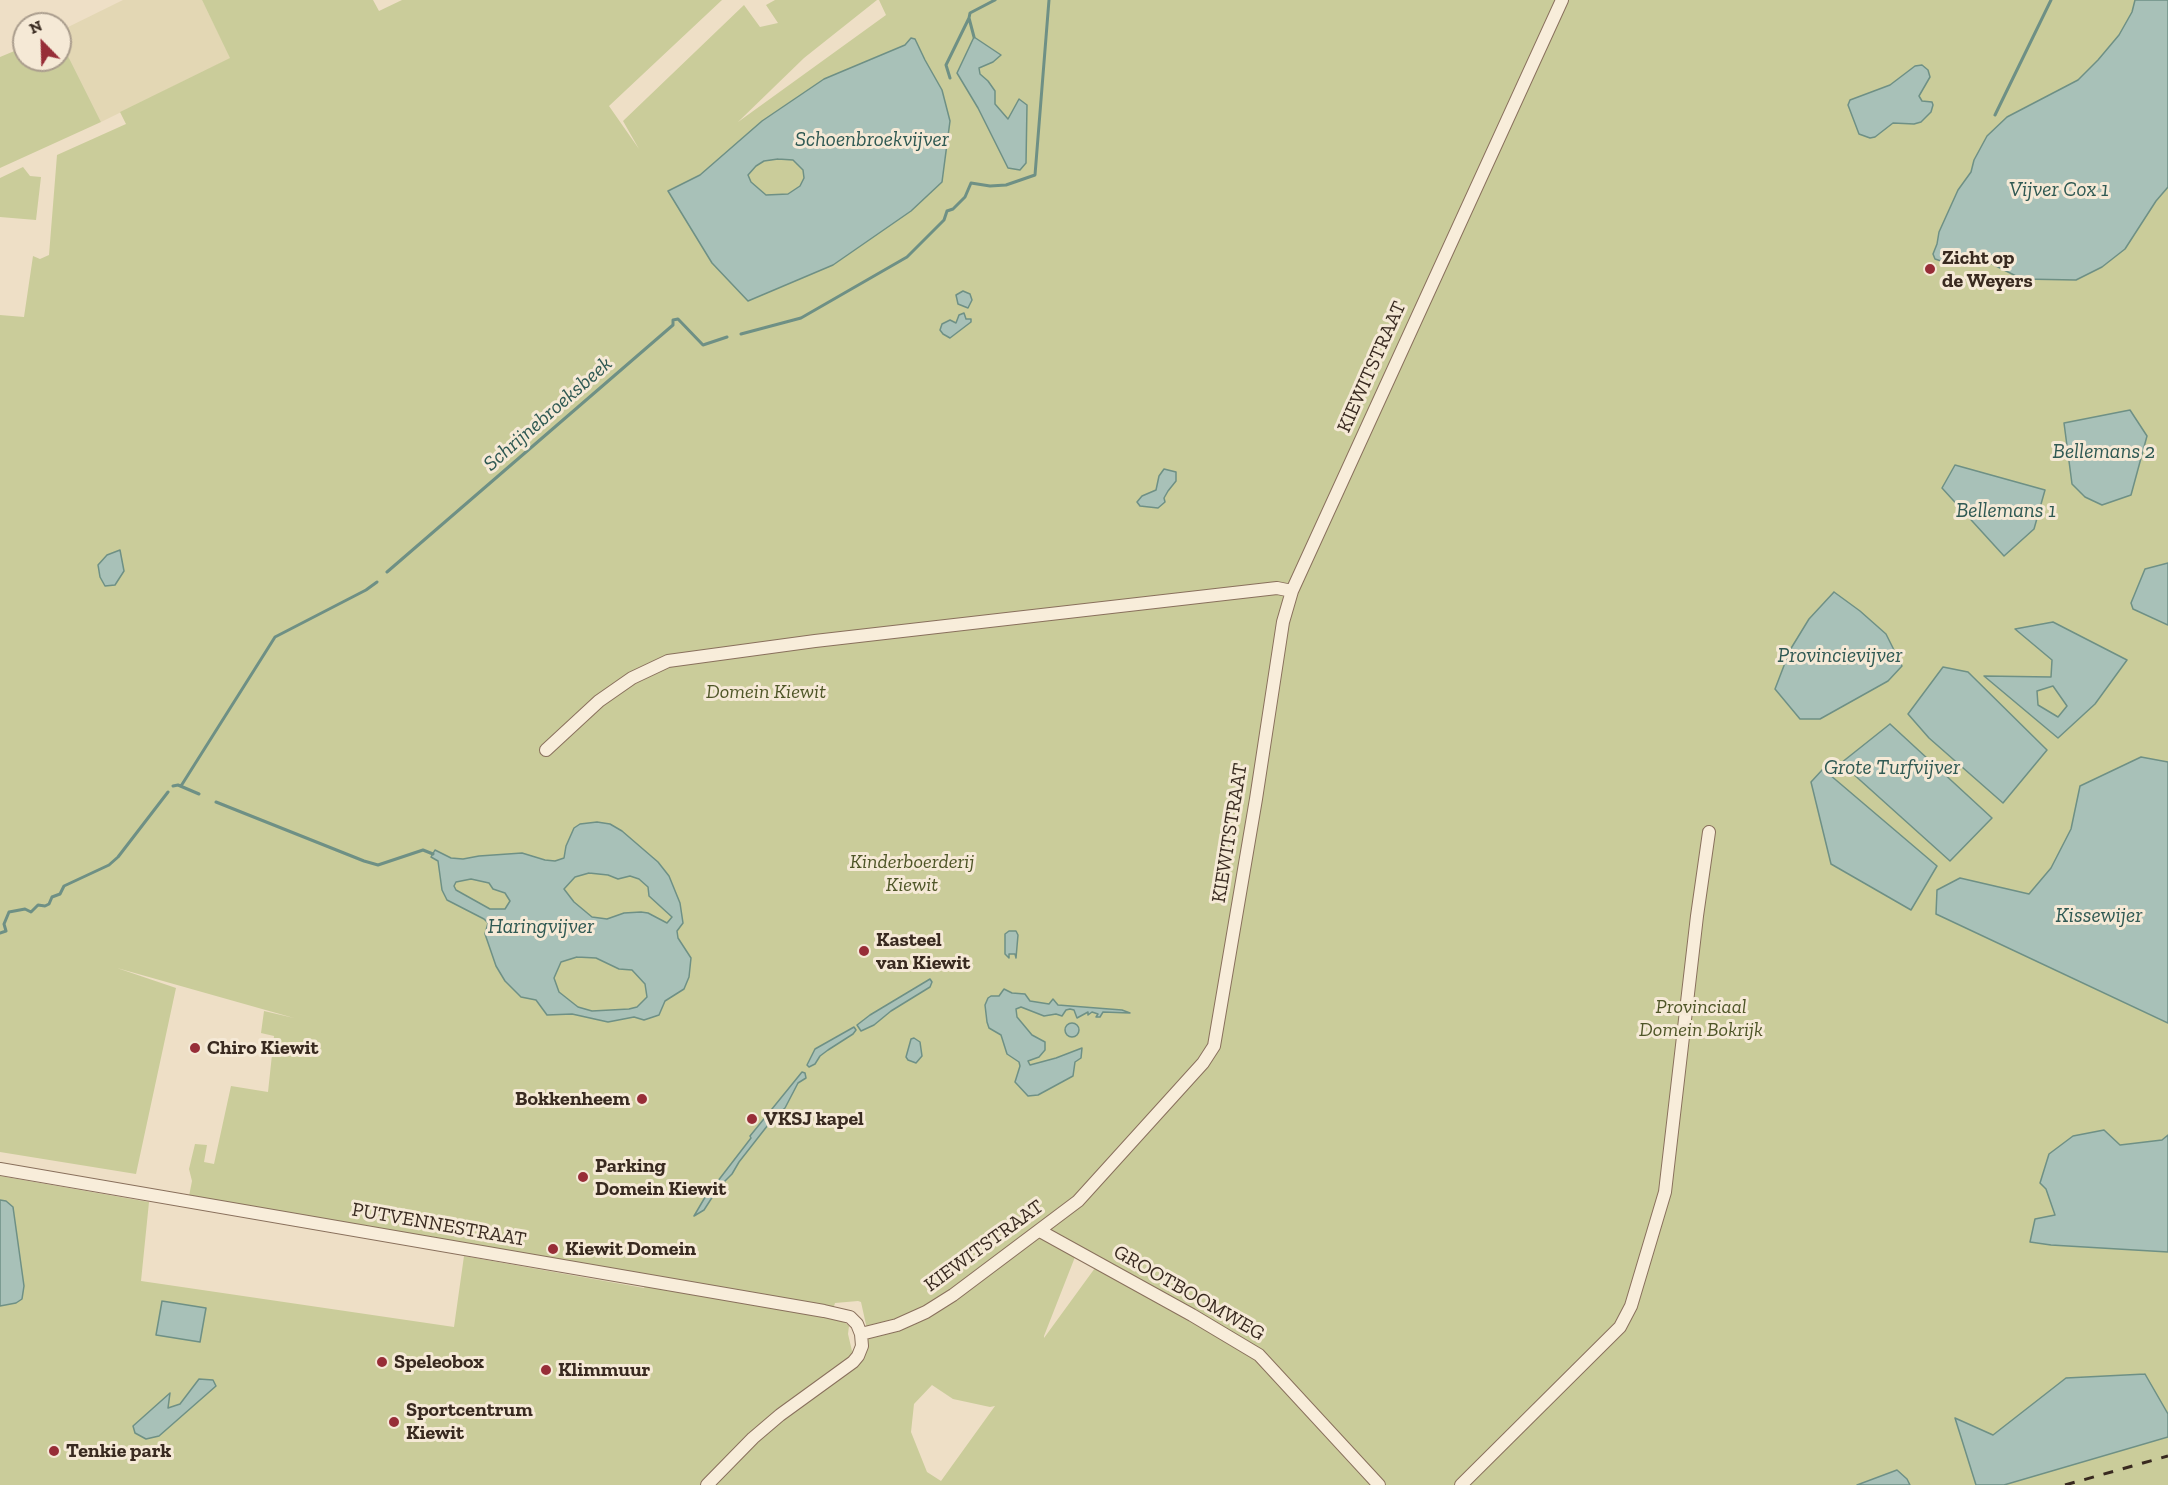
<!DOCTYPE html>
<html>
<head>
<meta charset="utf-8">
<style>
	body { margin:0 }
	#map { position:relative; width:2168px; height:1485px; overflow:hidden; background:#eedfc6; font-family:"Zilla Slab",serif }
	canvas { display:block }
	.north { position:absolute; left:12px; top:12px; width:60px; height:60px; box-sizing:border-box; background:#f5e9d6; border:2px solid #aa9d8d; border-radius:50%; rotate:337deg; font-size:16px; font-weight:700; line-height:24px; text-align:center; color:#392a20 }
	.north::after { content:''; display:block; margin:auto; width:21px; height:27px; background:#972d37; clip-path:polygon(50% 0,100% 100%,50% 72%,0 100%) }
</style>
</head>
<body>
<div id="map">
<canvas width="2168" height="1485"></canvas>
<div class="north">N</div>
</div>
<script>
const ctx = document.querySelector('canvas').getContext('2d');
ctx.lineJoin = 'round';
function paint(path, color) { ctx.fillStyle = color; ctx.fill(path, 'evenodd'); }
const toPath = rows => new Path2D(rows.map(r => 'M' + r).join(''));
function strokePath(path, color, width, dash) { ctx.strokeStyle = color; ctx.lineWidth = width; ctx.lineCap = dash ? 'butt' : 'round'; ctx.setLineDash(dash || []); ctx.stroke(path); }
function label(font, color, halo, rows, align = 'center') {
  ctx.font = font + ' "Zilla Slab",serif'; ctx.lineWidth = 6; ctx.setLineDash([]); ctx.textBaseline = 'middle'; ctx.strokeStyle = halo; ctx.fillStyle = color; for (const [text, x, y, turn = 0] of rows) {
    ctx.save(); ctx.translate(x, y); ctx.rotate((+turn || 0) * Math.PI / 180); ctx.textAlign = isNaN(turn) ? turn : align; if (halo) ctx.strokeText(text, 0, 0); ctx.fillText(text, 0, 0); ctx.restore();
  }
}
const farmland = toPath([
	[123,0,202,0,231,58,101,122,60,40,60,31]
]);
const green = toPath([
	[202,0,373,0,379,11,402,0,722,0,609,106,639,149,623,121,744,5,760,27,778,23,766,5,775,0,877,0,804,58,738,122,886,15,879,0,2168,0,2168,1485,0,1485,0,1306,16,1303,6,1201,0,1200,0,1176,149,1202,141,1281,454,1327,464,1256,644,1288,649,1276,189,1196,192,1181,189,1169,195,1144,207,1145,204,1162,214,1164,231,1086,268,1092,274,1036,261,1033,264,1011,294,1018,117,968,176,988,136,1174,0,1152,0,315,24,317,33,256,40,259,49,255,57,155,126,124,120,112,230,58],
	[1075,1257,1095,1268,1044,1338,1044,1336],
	[858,1301,861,1302,869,1338,852,1351,848,1334,849,1326,843,1321,831,1316,835,1303],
	[932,1385,953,1399,990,1407,995,1406,941,1481,927,1472,911,1432,914,1404],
	[192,1388,159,1436,169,1394,168,1408,180,1404],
	[60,40,101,122,0,168,0,57,24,47,24,60,60,60],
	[23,167,30,176,41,177,36,220,0,217,0,178]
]);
const water = toPath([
	[2135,0,2168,0,2168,187,2156,201,2125,249,2102,267,2076,280,2022,279,1970,253,1954,255,1941,261,1935,259,1933,254,1937,244,1939,232,1958,190,1971,172,1974,160,1987,136,2007,117,2078,80,2098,60,2119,35,2132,12,2135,0],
	[974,37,1001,55,993,62,979,68,980,74,988,81,995,91,995,104,1008,119,1019,99,1027,105,1026,163,1020,170,1008,168,978,108,957,73,974,37],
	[911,38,915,39,925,60,942,90,950,121,942,182,911,211,833,265,748,301,712,263,668,191,700,175,762,121,824,79,905,45,911,38],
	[778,159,793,160,803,170,804,178,800,186,788,194,766,195,751,182,748,175,756,166,764,161,778,159],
	[1922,65,1928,70,1930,77,1919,96,1922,101,1932,102,1933,105,1931,112,1921,122,1914,124,1893,123,1875,137,1870,138,1859,134,1848,105,1850,100,1890,85,1915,66,1922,65],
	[963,291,970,294,972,300,968,308,958,304,956,295,963,291],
	[964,313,966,319,971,319,971,322,950,338,943,334,940,330,942,324,950,320,956,323,959,315,964,313],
	[2130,410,2147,436,2131,495,2102,505,2085,497,2072,484,2064,423,2130,410],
	[1955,465,2045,490,2034,529,2004,556,1942,488,1955,465],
	[1164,469,1176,472,1176,481,1168,491,1164,498,1165,502,1158,508,1140,506,1137,502,1142,496,1156,490,1159,476,1164,469],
	[120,550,124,571,115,585,105,586,100,577,98,565,107,555,120,550],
	[2168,563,2168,625,2133,609,2131,603,2145,569,2168,563],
	[1834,592,1860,611,1886,634,1902,666,1888,681,1820,719,1800,719,1775,689,1790,650,1809,619,1834,592],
	[2053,622,2127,660,2095,704,2058,738,1984,676,2051,677,2052,660,2015,629,2053,622],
	[2053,686,2067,706,2058,717,2038,705,2037,691,2053,686],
	[1943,667,1968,672,2047,750,2003,803,1929,738,1908,714,1943,667],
	[1890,724,1992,818,1950,861,1841,763,1890,724],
	[2141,757,2168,762,2168,1023,1936,914,1937,890,1960,878,2029,894,2051,868,2071,829,2080,786,2141,757],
	[1823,769,1937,866,1911,910,1831,864,1811,782,1823,769],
	[597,822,610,824,622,831,658,862,669,876,680,903,683,923,677,931,678,938,691,958,689,977,684,989,665,1001,659,1015,644,1020,634,1017,608,1022,572,1014,547,1015,536,1000,521,997,505,981,496,966,485,934,488,923,484,919,447,900,442,890,438,861,431,857,435,850,451,858,463,859,479,856,522,853,545,860,555,861,564,858,566,846,574,828,580,824,597,822],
	[589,873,608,875,618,879,630,876,639,879,648,887,649,896,672,917,667,923,648,913,641,912,624,913,607,919,592,917,574,902,564,889,575,877,589,873],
	[471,879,489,883,493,889,505,893,510,901,505,909,490,909,456,890,454,886,456,882,471,879],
	[577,957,596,958,619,969,632,970,645,984,647,997,637,1007,629,1009,592,1011,578,1007,559,992,554,978,561,962,577,957],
	[1009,931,1016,931,1018,935,1016,958,1015,954,1009,954,1009,958,1005,954,1005,934,1009,931],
	[930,979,932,982,930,987,891,1011,874,1025,861,1031,857,1025,870,1015,930,979],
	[1004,989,1012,993,1025,994,1030,1001,1049,1004,1053,999,1058,1005,1122,1010,1130,1013,1103,1012,1100,1017,1096,1017,1098,1014,1092,1012,1088,1015,1088,1012,1077,1018,1074,1010,1070,1009,1066,1010,1062,1016,1056,1014,1044,1016,1021,1007,1016,1009,1017,1017,1032,1035,1045,1042,1045,1050,1039,1057,1028,1061,1030,1065,1056,1058,1082,1048,1081,1058,1075,1062,1073,1076,1038,1095,1028,1096,1015,1082,1020,1066,1019,1062,1007,1054,1001,1035,989,1028,987,1022,985,1005,988,998,991,996,999,996,1004,989],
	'1065 1030a7 7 0 1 1 14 0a7 7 0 1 1-14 0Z',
	[854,1027,856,1030,853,1034,828,1050,820,1056,815,1064,809,1067,807,1065,815,1049,854,1027],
	[914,1038,920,1042,922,1056,916,1063,908,1060,906,1057,911,1039,914,1038],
	[802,1072,805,1073,806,1078,798,1083,785,1108,775,1116,739,1162,732,1174,719,1187,718,1193,713,1196,704,1210,694,1216,704,1199,751,1138,750,1136,802,1072],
	[2104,1130,2120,1145,2162,1140,2168,1135,2168,1252,2051,1245,2030,1242,2035,1219,2055,1215,2046,1189,2040,1183,2049,1154,2073,1136,2104,1130],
	[0,1200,6,1201,13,1207,24,1286,22,1299,16,1303,0,1306,0,1200],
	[162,1301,206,1308,200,1342,156,1335,162,1301],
	[2145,1374,2168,1414,2168,1437,2004,1485,1976,1485,1955,1418,1993,1435,2066,1378,2145,1374],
	[199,1379,213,1380,216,1386,159,1436,146,1439,135,1433,133,1426,170,1393,168,1408,180,1404,199,1379],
	[1897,1470,1907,1479,1910,1485,1857,1485,1897,1470]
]);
const stream = toPath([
	[974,37,969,18,970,13,995,0],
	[950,78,946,65,969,18],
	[1995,115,2051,0],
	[741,334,801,318,907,257,944,220,947,211,953,209,965,197,971,183,990,186,1006,185,1035,175,1049,0],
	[387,572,673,325,673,320,678,319,703,345,727,337],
	[173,786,178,785,199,794],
	[181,786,275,637,366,590,377,582],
	[216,802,364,861,378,865,423,850,433,854],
	[0,933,6,931,4,924,9,912,25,909,31,912,38,905,45,906,49,904,52,897,60,894,64,886,109,865,118,857,168,792]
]);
const minor = toPath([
	[546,750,599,701,632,678,668,661,815,641,1277,588,1292,591],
	[0,1169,824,1311,850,1317,857,1324,861,1334,862,1346,858,1356,853,1362,780,1415,753,1438,707,1485],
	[1040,1231,1192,1315,1259,1355,1379,1485],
	[861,1334,897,1325,926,1312,953,1295,1078,1201,1203,1063,1214,1046,1256,799,1283,622,1292,591,1562,0],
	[1461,1485,1620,1327,1631,1306,1665,1192,1697,916,1709,832]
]);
const rail = toPath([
	[2065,1485,2168,1456]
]);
const markers = [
	[1930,269,6,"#972d37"],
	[864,951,6,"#972d37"],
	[195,1048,6,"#972d37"],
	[642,1099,6,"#972d37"],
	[752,1119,6,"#972d37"],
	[583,1177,6,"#972d37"],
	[553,1249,6,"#972d37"],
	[382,1362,6,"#972d37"],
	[546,1370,6,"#972d37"],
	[394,1422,6,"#972d37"],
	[54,1451,6,"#972d37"]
];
const poiNames = [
	["Zicht op",1942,258],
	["de Weyers",1942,281],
	["Kasteel",876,940],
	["van Kiewit",876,963],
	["Chiro Kiewit",207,1048],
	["Bokkenheem",630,1099,"right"],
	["VKSJ kapel",764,1119],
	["Parking",595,1166],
	["Domein Kiewit",595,1189],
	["Kiewit Domein",565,1249],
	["Speleobox",394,1362],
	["Klimmuur",558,1370],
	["Sportcentrum",406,1410],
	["Kiewit",406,1433],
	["Tenkie park",66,1451]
];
const streetNames = [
	["KIEWITSTRAAT",1372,367,-66],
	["KIEWITSTRAAT",1230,833,-81],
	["PUTVENNESTRAAT",439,1225,10],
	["KIEWITSTRAAT",984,1246,-36],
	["GROOTBOOMWEG",1189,1293,30]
];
const parkNames = [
	["Domein Kiewit",766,692],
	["Kinderboerderij",912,862],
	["Kiewit",912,885],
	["Provinciaal",1701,1007],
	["Domein Bokrijk",1701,1030]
];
const waterNames = [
	["Schoenbroekvijver",872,140],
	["Vijver Cox 1",2059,190],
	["Schrijnebroeksbeek",548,414,-41],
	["Bellemans 2",2104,452],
	["Bellemans 1",2006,511],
	["Provincievijver",1840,656],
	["Grote Turfvijver",1892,768],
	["Kissewijer",2099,916],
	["Haringvijver",541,927]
];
paint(farmland, '#e3d7b4');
paint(green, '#cacc9a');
paint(water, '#a8c1b8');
strokePath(water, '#6e9085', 1.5);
strokePath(stream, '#6e9085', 3);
strokePath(minor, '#89705c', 14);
strokePath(minor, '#f8edda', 12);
strokePath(rail, '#392a20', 3, [10, 10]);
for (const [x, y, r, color] of markers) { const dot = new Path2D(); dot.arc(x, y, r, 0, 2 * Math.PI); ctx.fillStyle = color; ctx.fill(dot); strokePath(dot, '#f5e9d6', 2); }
label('bold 20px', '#392a20', '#f5e9d6', poiNames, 'left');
label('20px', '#392a20', '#f5e9d6', streetNames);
label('italic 20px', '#4e5527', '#f5e9d6', parkNames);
label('italic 21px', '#2f5953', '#f5e9d6', waterNames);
</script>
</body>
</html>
